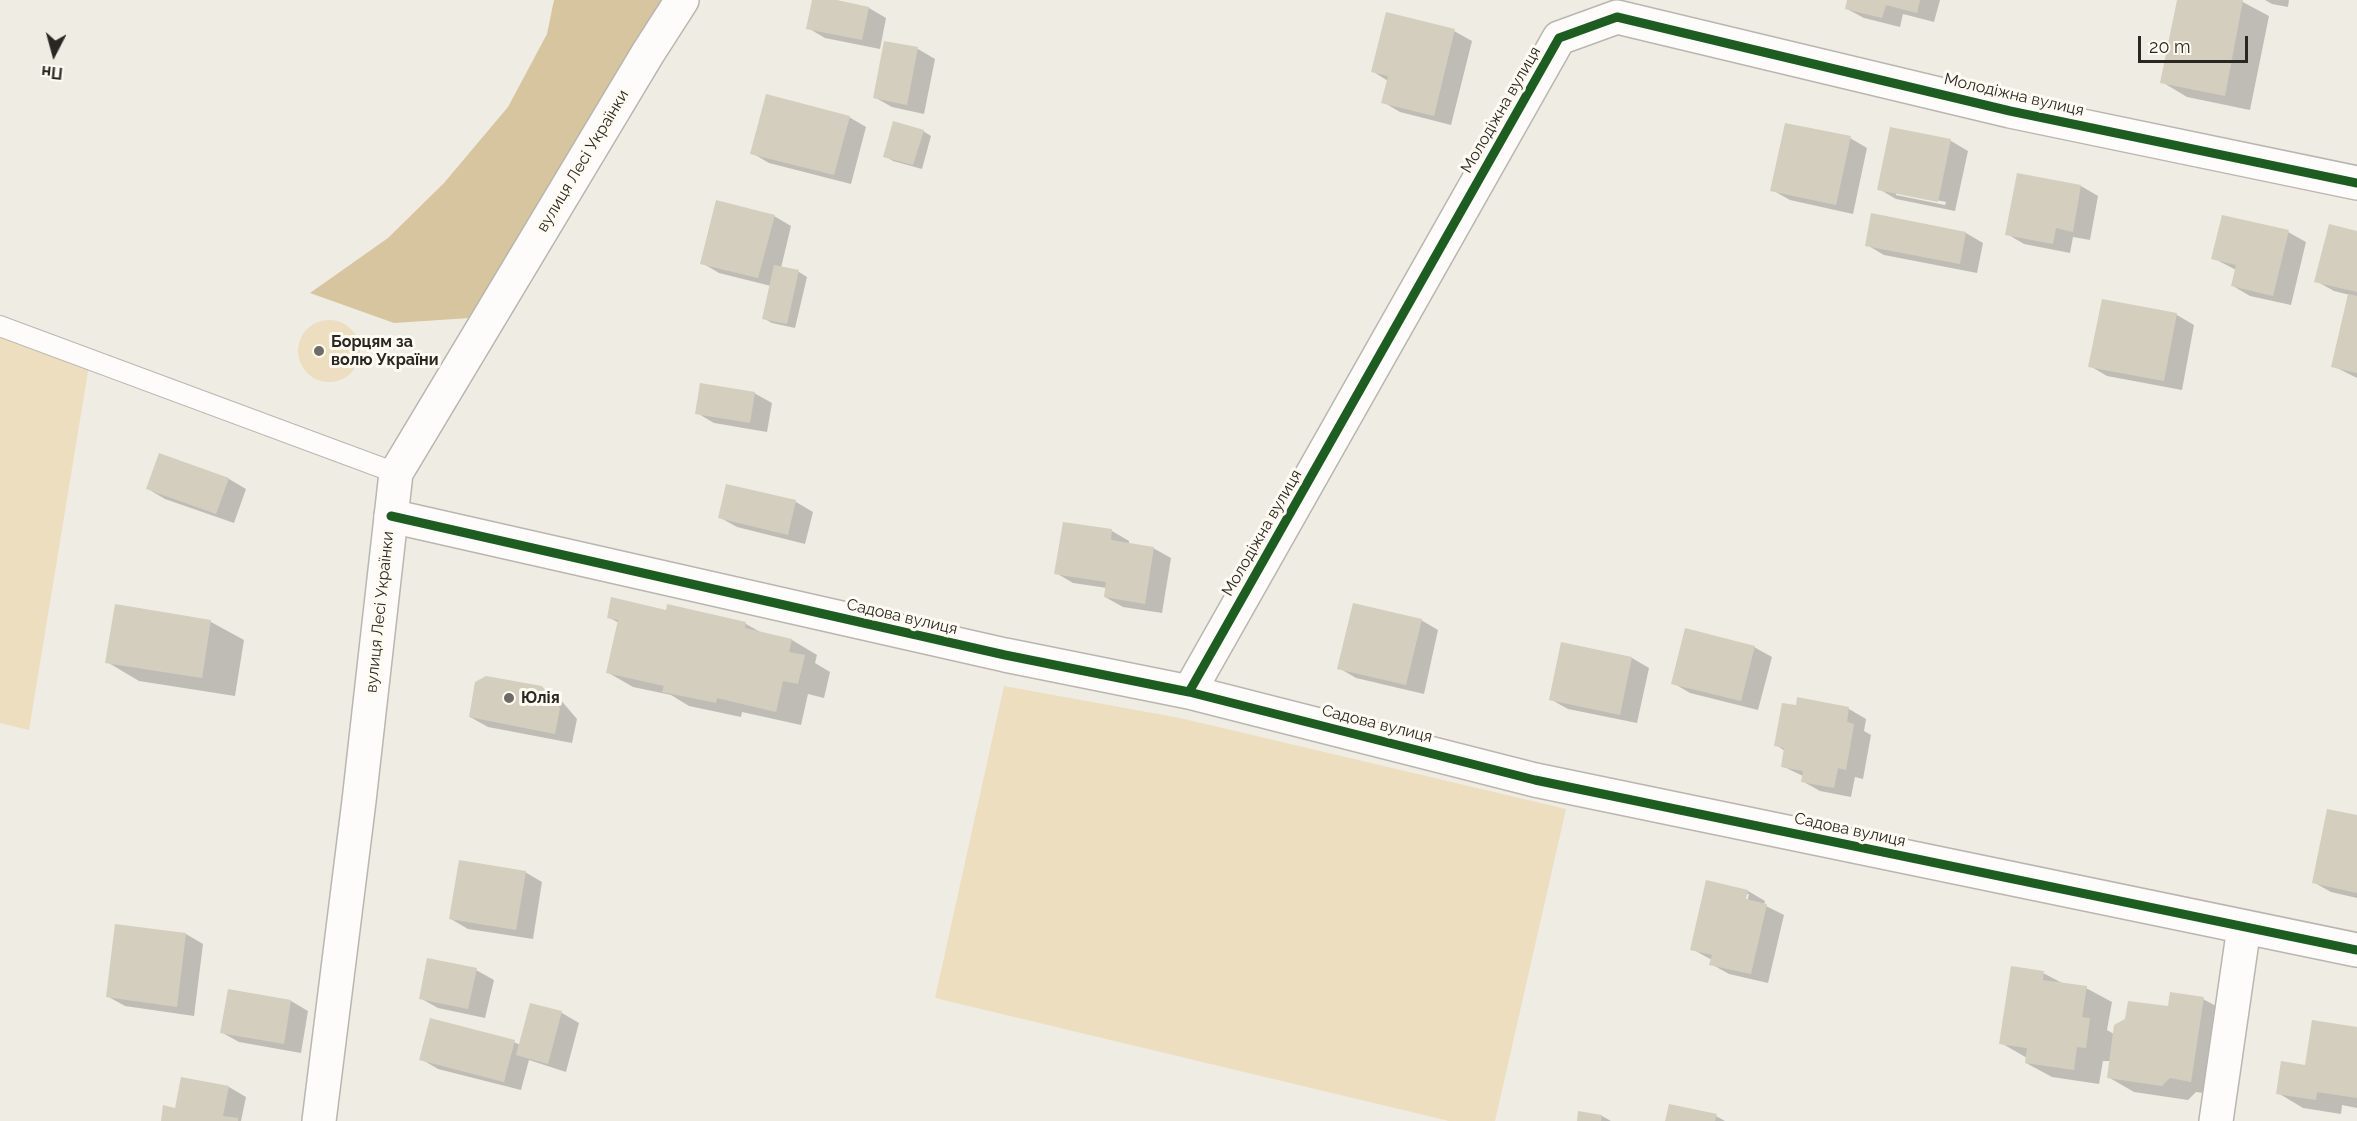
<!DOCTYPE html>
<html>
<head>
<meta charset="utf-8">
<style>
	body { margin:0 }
	#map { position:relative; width:2357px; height:1121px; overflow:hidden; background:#efece4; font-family:Raleway,sans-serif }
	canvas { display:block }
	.north { position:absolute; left:24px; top:24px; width:60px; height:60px; -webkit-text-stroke:4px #fffbf2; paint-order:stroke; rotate:186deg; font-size:16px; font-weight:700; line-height:24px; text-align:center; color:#292722 }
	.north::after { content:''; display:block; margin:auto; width:21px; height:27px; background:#292722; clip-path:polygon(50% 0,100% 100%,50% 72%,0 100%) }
	.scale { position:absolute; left:2138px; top:36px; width:110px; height:27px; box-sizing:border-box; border:3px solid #292722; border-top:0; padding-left:8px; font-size:18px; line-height:21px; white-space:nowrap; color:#292722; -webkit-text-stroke:4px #fffbf2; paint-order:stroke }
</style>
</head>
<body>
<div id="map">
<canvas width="2357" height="1121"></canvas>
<div class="north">Пн</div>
<div class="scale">20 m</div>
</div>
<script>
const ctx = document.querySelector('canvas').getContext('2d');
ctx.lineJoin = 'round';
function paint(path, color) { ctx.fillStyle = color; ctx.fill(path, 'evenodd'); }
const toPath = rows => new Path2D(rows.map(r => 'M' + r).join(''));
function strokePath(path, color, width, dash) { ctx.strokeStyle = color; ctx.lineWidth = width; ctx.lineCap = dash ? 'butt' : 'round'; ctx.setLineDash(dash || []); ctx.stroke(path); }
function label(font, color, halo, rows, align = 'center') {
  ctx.font = font + ' Raleway,sans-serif'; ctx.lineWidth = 6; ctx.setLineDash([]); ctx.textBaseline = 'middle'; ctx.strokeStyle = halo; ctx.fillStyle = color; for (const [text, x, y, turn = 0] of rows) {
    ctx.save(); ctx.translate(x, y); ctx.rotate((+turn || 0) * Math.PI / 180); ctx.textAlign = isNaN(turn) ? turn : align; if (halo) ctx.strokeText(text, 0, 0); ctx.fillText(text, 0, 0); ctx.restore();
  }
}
const green = toPath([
	'298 351a31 31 0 1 1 62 0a31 31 0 1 1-62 0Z',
	[0,326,90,359,29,730,0,723],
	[1004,686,1180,718,1566,809,1495,1121,1449,1121,935,998]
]);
const forest = toPath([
	[554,0,664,0,470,318,394,323,310,293,388,238,444,183,508,107,547,34]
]);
const shadow = toPath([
	[813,0,830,0,869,8,886,18,880,49,825,38,808,28],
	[1849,0,1940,0,1934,22,1903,14,1900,27,1864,18,1847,9],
	[2178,0,2239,0,2269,16,2250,110,2187,97,2162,82],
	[2265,0,2289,0,2288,7,2272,4],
	[1454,31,1472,41,1451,125,1400,112,1383,102,1388,81,1372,71],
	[885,43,918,49,935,59,924,114,892,107,874,97],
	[849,117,866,127,851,184,769,163,752,153],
	[1892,129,1951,141,1968,151,1955,211,1896,199,1879,189],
	[1896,192,1946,202,1945,205,1896,195],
	[923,131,931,136,922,169,893,161,885,156],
	[1850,138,1867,148,1853,214,1790,200,1772,190],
	[2081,186,2098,196,2090,240,2073,237,2070,253,2024,244,2007,234],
	[774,216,791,226,781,268,799,272,807,277,795,328,772,323,763,318,771,286,719,273,702,263],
	[2288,232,2306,242,2291,305,2250,296,2233,286,2236,270,2213,258],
	[1966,233,1983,243,1977,273,1884,255,1867,245],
	[2357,233,2357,378,2333,366,2350,295,2334,291,2316,281],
	[2103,301,2177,315,2194,325,2182,390,2107,376,2090,366],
	[754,393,772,403,767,432,714,423,697,413],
	[160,454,229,479,246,489,234,523,165,499,148,489],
	[727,486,796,502,813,512,805,544,737,527,719,517],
	[1064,523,1112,531,1129,541,1129,544,1153,548,1171,558,1162,613,1123,607,1105,597,1107,588,1073,583,1056,573],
	[116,606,211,622,244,640,235,696,139,681,107,662],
	[667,612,746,624,762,633,792,640,817,655,815,663,830,672,824,698,808,694,801,725,742,712,741,717,689,706,671,695,633,687,607,672,619,623,608,617],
	[1421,620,1438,630,1424,694,1356,678,1339,668],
	[1562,644,1632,658,1649,668,1637,723,1568,709,1550,699],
	[1754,647,1772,657,1758,710,1690,693,1673,683],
	[541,687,559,698,577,719,572,743,488,727,470,717],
	[1798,699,1849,709,1866,719,1864,731,1871,735,1863,779,1855,777,1851,797,1820,791,1802,781,1803,776,1782,766,1785,751,1776,745,1797,706],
	[2357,816,2357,898,2331,892,2313,882],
	[525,872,542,882,533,939,468,929,451,919],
	[1748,891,1765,901,1764,905,1784,915,1768,983,1729,974,1711,964,1712,960,1692,949],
	[1746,894,1749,894,1746,907,1744,906],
	[186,934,203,944,194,1016,125,1006,107,996],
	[476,970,494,980,485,1018,438,1008,420,998],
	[2043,973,2064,984,2086,988,2112,1002,2107,1030,2114,1034,2169,1008,2203,999,2229,1013,2217,1095,2196,1092,2188,1100,2134,1092,2108,1077,2110,1061,2103,1061,2099,1084,2052,1077,2026,1063,2027,1058,2001,1043],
	[291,1001,308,1011,301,1053,239,1042,221,1032],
	[531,1005,562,1013,579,1023,566,1072,529,1060,521,1090,438,1069,421,1059,514,1042,520,1045],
	[2357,1029,2357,1108,2342,1105,2341,1114,2303,1108,2278,1093,2306,1067],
	[229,1087,246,1097,241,1121,162,1121,176,1109],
	[1580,1113,1602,1116,1611,1121,1579,1121],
	[1716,1116,1725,1121,1667,1121]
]);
const building = toPath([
	[812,0,837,0,869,7,862,40,806,29],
	[1847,0,1920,0,1917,13,1886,5,1882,18,1845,9],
	[2177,0,2243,0,2225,96,2160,83],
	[1386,12,1455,29,1434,116,1381,103,1388,76,1371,72],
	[884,41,918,47,907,105,873,98],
	[766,94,850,116,834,175,750,154],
	[893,121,924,130,913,165,883,157],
	[1785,123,1851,136,1836,205,1770,191],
	[1890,127,1951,139,1938,202,1877,190],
	[2017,173,2081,185,2073,232,2056,228,2053,244,2005,235],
	[716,200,775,215,758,278,700,264],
	[1871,213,1966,232,1960,264,1865,246],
	[2222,215,2289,230,2273,296,2231,286,2236,265,2211,259],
	[2329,224,2357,231,2357,292,2314,282],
	[774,265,799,270,787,324,762,319],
	[2348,294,2357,296,2357,373,2331,367],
	[2102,299,2177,313,2164,381,2088,367],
	[700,383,755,392,750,423,695,414],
	[159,453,229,478,216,514,146,489],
	[726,484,796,500,788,535,718,518],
	[1063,522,1112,529,1111,540,1154,547,1145,604,1104,597,1106,582,1054,574],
	[611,597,666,610,667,604,746,622,745,628,792,639,789,652,805,655,798,684,783,681,776,712,717,698,716,703,662,692,664,686,606,673,618,620,607,618],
	[1353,603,1422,619,1406,685,1337,669],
	[115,604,211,620,202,678,105,663],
	[1685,628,1755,646,1741,701,1671,684],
	[1561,642,1632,657,1620,715,1549,700],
	[486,676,542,686,560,708,555,734,469,717,475,682],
	[1797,697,1849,707,1847,722,1854,724,1846,770,1838,768,1834,788,1801,782,1803,771,1781,767,1784,748,1774,746,1782,703,1796,705],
	[2327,809,2357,815,2357,893,2312,883],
	[459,860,526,871,516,930,449,919],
	[1706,880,1748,890,1746,899,1767,904,1751,974,1709,965,1712,955,1690,950],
	[115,924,186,933,177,1007,106,997],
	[427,958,477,968,468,1009,419,999],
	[2011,966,2044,971,2043,980,2087,986,2082,1017,2090,1018,2086,1048,2077,1047,2074,1070,2025,1063,2027,1048,1999,1044],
	[228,989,291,1000,284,1044,220,1033],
	[2170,992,2204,997,2191,1082,2170,1078,2162,1086,2107,1078,2114,1025,2125,1019,2128,1001,2168,1006],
	[530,1003,562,1011,548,1064,516,1055],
	[430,1018,515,1040,504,1082,419,1060],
	[2312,1020,2357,1027,2357,1098,2317,1092,2316,1100,2276,1094,2281,1061,2305,1065],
	[181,1077,229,1086,223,1116,238,1118,238,1121,161,1121,163,1105,175,1108],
	[1669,1104,1717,1114,1715,1121,1665,1121],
	[1578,1111,1602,1115,1601,1121,1577,1121]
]);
const lane = toPath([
	[0,326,396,473]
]);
const street = toPath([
	[391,516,1005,655,1189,692,1535,780,2357,950],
	[1189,692,1559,38,1617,17,2010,111,2357,183],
	[2216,1121,2244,927]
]);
const secondary = toPath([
	[319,1121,359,801,396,473,648,53,682,0]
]);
const cycleway = toPath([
	[391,516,1005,655,1189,692,1535,780,2357,950],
	[1189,692,1559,38,1617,17,2010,111,2357,183]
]);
const markers = [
	[319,351,6,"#6e6c66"],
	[509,698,6,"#6e6c66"]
];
const streetNames = [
	["Молодіжна вулиця",2014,95,13],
	["Молодіжна вулиця",1501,110,-60],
	["вулиця Лесі Українки",583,161,-59],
	["Молодіжна вулиця",1262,533,-60],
	["вулиця Лесі Українки",380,612,-84],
	["Садова вулиця",902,617,13],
	["Садова вулиця",1377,724,14],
	["Садова вулиця",1850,830,12]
];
const poiNames = [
	["Борцям за",331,342],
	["волю України",331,360],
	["Юлія",521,698]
];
paint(green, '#ecdebf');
paint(forest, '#d6c59e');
paint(shadow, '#0003');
paint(building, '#d4cebe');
strokePath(lane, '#b9b6b0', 22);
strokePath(street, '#b9b6b0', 36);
strokePath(secondary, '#b9b6b0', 36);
strokePath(lane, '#fdfcfb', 20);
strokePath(street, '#fdfcfb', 33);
strokePath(secondary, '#fdfcfb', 33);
strokePath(cycleway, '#1b5e20', 9);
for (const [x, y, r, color] of markers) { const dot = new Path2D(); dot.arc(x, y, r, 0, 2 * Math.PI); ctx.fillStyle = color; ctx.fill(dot); strokePath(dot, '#fffbf2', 2); }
label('16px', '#292722', '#fffbf2', streetNames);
label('bold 16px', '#292722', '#fffbf2', poiNames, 'left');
</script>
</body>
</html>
